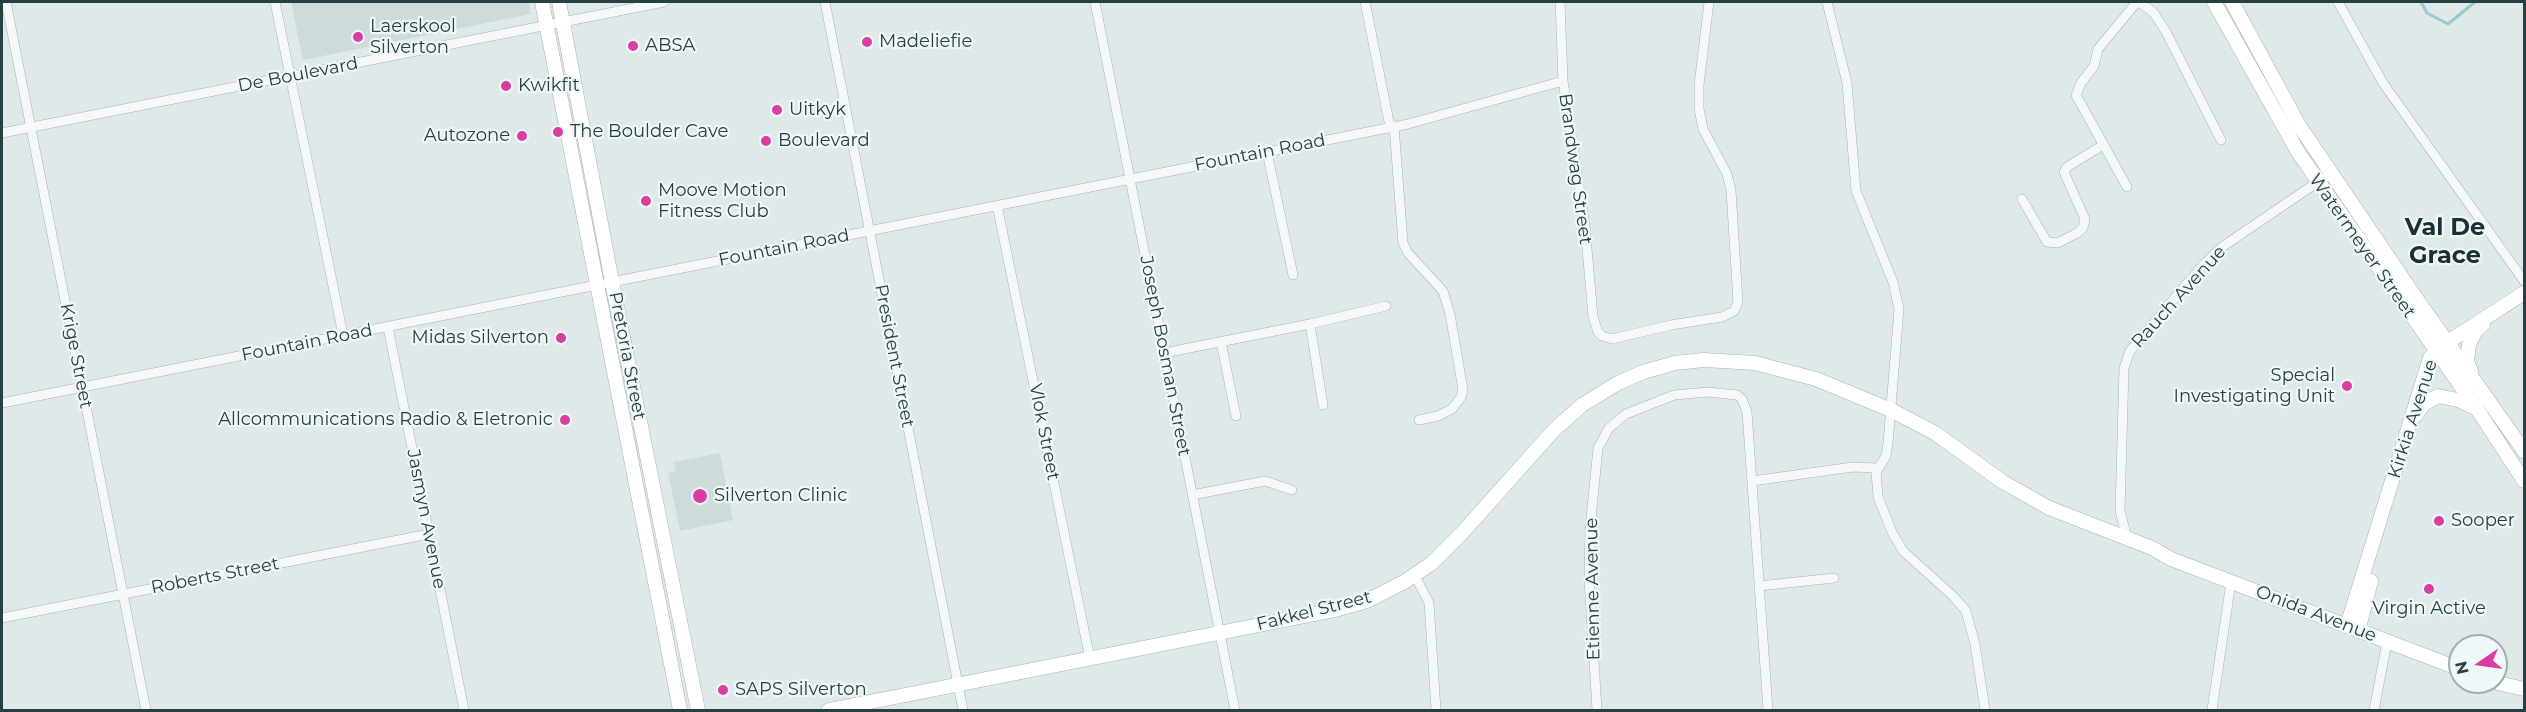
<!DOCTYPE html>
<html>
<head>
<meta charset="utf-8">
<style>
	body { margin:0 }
	#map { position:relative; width:2526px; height:712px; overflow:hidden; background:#e0e9ea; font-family:Montserrat,sans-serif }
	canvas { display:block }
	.frame { position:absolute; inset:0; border:3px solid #274043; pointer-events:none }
	.north { position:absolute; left:2448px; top:634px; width:60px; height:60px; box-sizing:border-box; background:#f0f7f8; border:2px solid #a0aeb0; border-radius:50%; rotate:257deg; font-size:16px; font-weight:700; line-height:24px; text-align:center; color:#274043 }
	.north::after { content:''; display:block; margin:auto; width:21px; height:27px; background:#d93ca3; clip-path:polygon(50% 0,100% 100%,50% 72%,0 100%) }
</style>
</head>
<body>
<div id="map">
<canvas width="2526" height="712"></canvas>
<div class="frame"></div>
<div class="north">N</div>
</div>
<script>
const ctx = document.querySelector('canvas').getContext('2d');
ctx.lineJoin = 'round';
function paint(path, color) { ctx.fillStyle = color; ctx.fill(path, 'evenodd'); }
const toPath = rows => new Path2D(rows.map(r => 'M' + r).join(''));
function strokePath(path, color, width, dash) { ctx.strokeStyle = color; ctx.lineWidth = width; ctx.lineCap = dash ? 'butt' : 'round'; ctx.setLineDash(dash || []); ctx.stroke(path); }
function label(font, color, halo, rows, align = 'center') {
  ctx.font = font + ' Montserrat,sans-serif'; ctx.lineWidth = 4.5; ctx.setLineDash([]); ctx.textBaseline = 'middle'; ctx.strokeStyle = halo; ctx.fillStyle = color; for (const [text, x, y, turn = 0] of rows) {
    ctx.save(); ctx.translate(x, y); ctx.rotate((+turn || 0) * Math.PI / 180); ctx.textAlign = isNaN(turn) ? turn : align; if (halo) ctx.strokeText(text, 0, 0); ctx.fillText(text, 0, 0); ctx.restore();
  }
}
const built = toPath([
	[291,2,529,2,531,14,303,60],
	[720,453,733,520,680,531,668,473,676,471,674,462]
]);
const stream = toPath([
	[2421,2,2427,13,2448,24,2475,2]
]);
const street = toPath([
	[6,2,146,710],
	[275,2,343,335],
	[825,2,963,710],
	[1095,2,1235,710],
	[1365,2,1390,127],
	[1560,2,1563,81,1585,226,1593,317,1598,332,1602,336,1612,339,1671,325,1722,317,1734,311,1738,302,1731,190,1727,174,1703,129,1699,109,1699,85,1709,2],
	[1827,2,1847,83,1856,191,1893,282,1899,309,1888,443,1886,456,1876,472,1878,497,1892,532,1903,551,1954,597,1966,611,1975,644,1985,710],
	[2139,2,2153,12,2165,30,2221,140],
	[2338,2,2383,83,2524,281],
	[1394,126,1403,243,1408,253,1443,291,1450,314,1463,390,1461,397,1452,409,1438,416,1419,420],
	[2,133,664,2],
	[1267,152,1293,275],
	[2127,187,2076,95,2081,83,2094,66,2098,49,2137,2],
	[2022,199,2047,242,2058,243,2077,233,2083,228,2085,219,2064,172,2067,167,2103,145],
	[997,205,1090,659],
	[1310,324,1323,405],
	[388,327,464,710],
	[1221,342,1236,416],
	[1164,353,1310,324,1386,306],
	[2,403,1408,124,1563,81],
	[1752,481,1853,467,1877,468],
	[1192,495,1265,481,1292,490],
	[2127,538,2120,511,2124,368,2130,351,2203,265,2222,247,2331,173],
	[1415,576,1429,603,1436,710],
	[1759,586,1834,578],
	[2,618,429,534],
	[1597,710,1589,579,1590,529,1598,448,1609,428,1626,414,1674,395,1708,392,1737,395,1742,399,1747,412,1768,710],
	[2212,710,2231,582],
	[2374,710,2387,642]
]);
const secondary = toPath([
	[542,2,680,710],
	[559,2,612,282,698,710],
	[2214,2,2298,152,2477,409,2524,481],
	[2232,2,2300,127,2416,298,2524,451],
	[2471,371,2467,361,2469,344,2476,331,2483,324],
	[2415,416,2425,403,2438,396,2458,400,2475,408],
	[2347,626,2430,358,2454,338,2524,293],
	[2358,631,2371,581],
	[2494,682,2524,689],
	[829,710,1335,610,1367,601,1404,582,1432,563,1462,533,1553,431,1582,405,1618,383,1643,372,1675,363,1704,360,1755,363,1816,379,1891,410,1935,433,2003,482,2049,508,2152,548,2171,559,2460,669]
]);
const markers = [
	[358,37,6,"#d93ca3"],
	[867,42,6,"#d93ca3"],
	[633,46,6,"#d93ca3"],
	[506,86,6,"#d93ca3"],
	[777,110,6,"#d93ca3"],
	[558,132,6,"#d93ca3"],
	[522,136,6,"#d93ca3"],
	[766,141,6,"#d93ca3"],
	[646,201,6,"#d93ca3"],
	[561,338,6,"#d93ca3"],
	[2347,386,6,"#d93ca3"],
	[565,420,6,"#d93ca3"],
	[700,496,8,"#d93ca3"],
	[2439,521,6,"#d93ca3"],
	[2429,589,6,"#d93ca3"],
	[723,690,6,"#d93ca3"]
];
const poiNames = [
	["Laerskool",370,27],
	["Silverton",370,48],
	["Madeliefie",879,42],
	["ABSA",645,46],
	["Kwikfit",518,86],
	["Uitkyk",789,110],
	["The Boulder Cave",570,132],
	["Autozone",510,136,"right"],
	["Boulevard",778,141],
	["Moove Motion",658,191],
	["Fitness Club",658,212],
	["Midas Silverton",549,338,"right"],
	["Special",2335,376,"right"],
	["Investigating Unit",2335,397,"right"],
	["Allcommunications Radio & Eletronic",553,420,"right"],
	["Silverton Clinic",714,496],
	["Sooper",2451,521],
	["Virgin Active",2429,609,"center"],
	["SAPS Silverton",735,690]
];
const streetNames = [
	["De Boulevard",298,75,-11],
	["Fountain Road",1260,153,-11],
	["Brandwag Street",1575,169,82],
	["Watermeyer Street",2362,246,55],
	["Fountain Road",784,248,-11],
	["Rauch Avenue",2179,297,-48],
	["Fountain Road",307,343,-11],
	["Krige Street",76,356,79],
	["Pretoria Street",627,356,79],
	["President Street",894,356,79],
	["Joseph Bosman Street",1165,356,79],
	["Kirkia Avenue",2413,419,-72],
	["Vlok Street",1044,432,79],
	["Jasmyn Avenue",426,519,79],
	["Roberts Street",215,576,-11],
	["Etienne Avenue",1593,589,-91],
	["Fakkel Street",1314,611,-14],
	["Onida Avenue",2316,614,21]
];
const districtNames = [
	["Val De",2445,228],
	["Grace",2445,256]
];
paint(built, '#cedbdd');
strokePath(stream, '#99cdcd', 3);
strokePath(street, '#a5b3b5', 10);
strokePath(secondary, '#a5b3b5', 15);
strokePath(street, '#f4f8f8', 9);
strokePath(secondary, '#fff', 14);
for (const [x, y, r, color] of markers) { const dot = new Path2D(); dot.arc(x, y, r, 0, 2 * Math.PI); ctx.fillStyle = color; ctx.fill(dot); strokePath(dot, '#f0f7f8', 2); }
label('18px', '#274043', '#f0f7f8', poiNames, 'left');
label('18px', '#274043', '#f0f7f8', streetNames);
label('bold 24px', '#1a3034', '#f0f7f8', districtNames);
</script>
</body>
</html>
